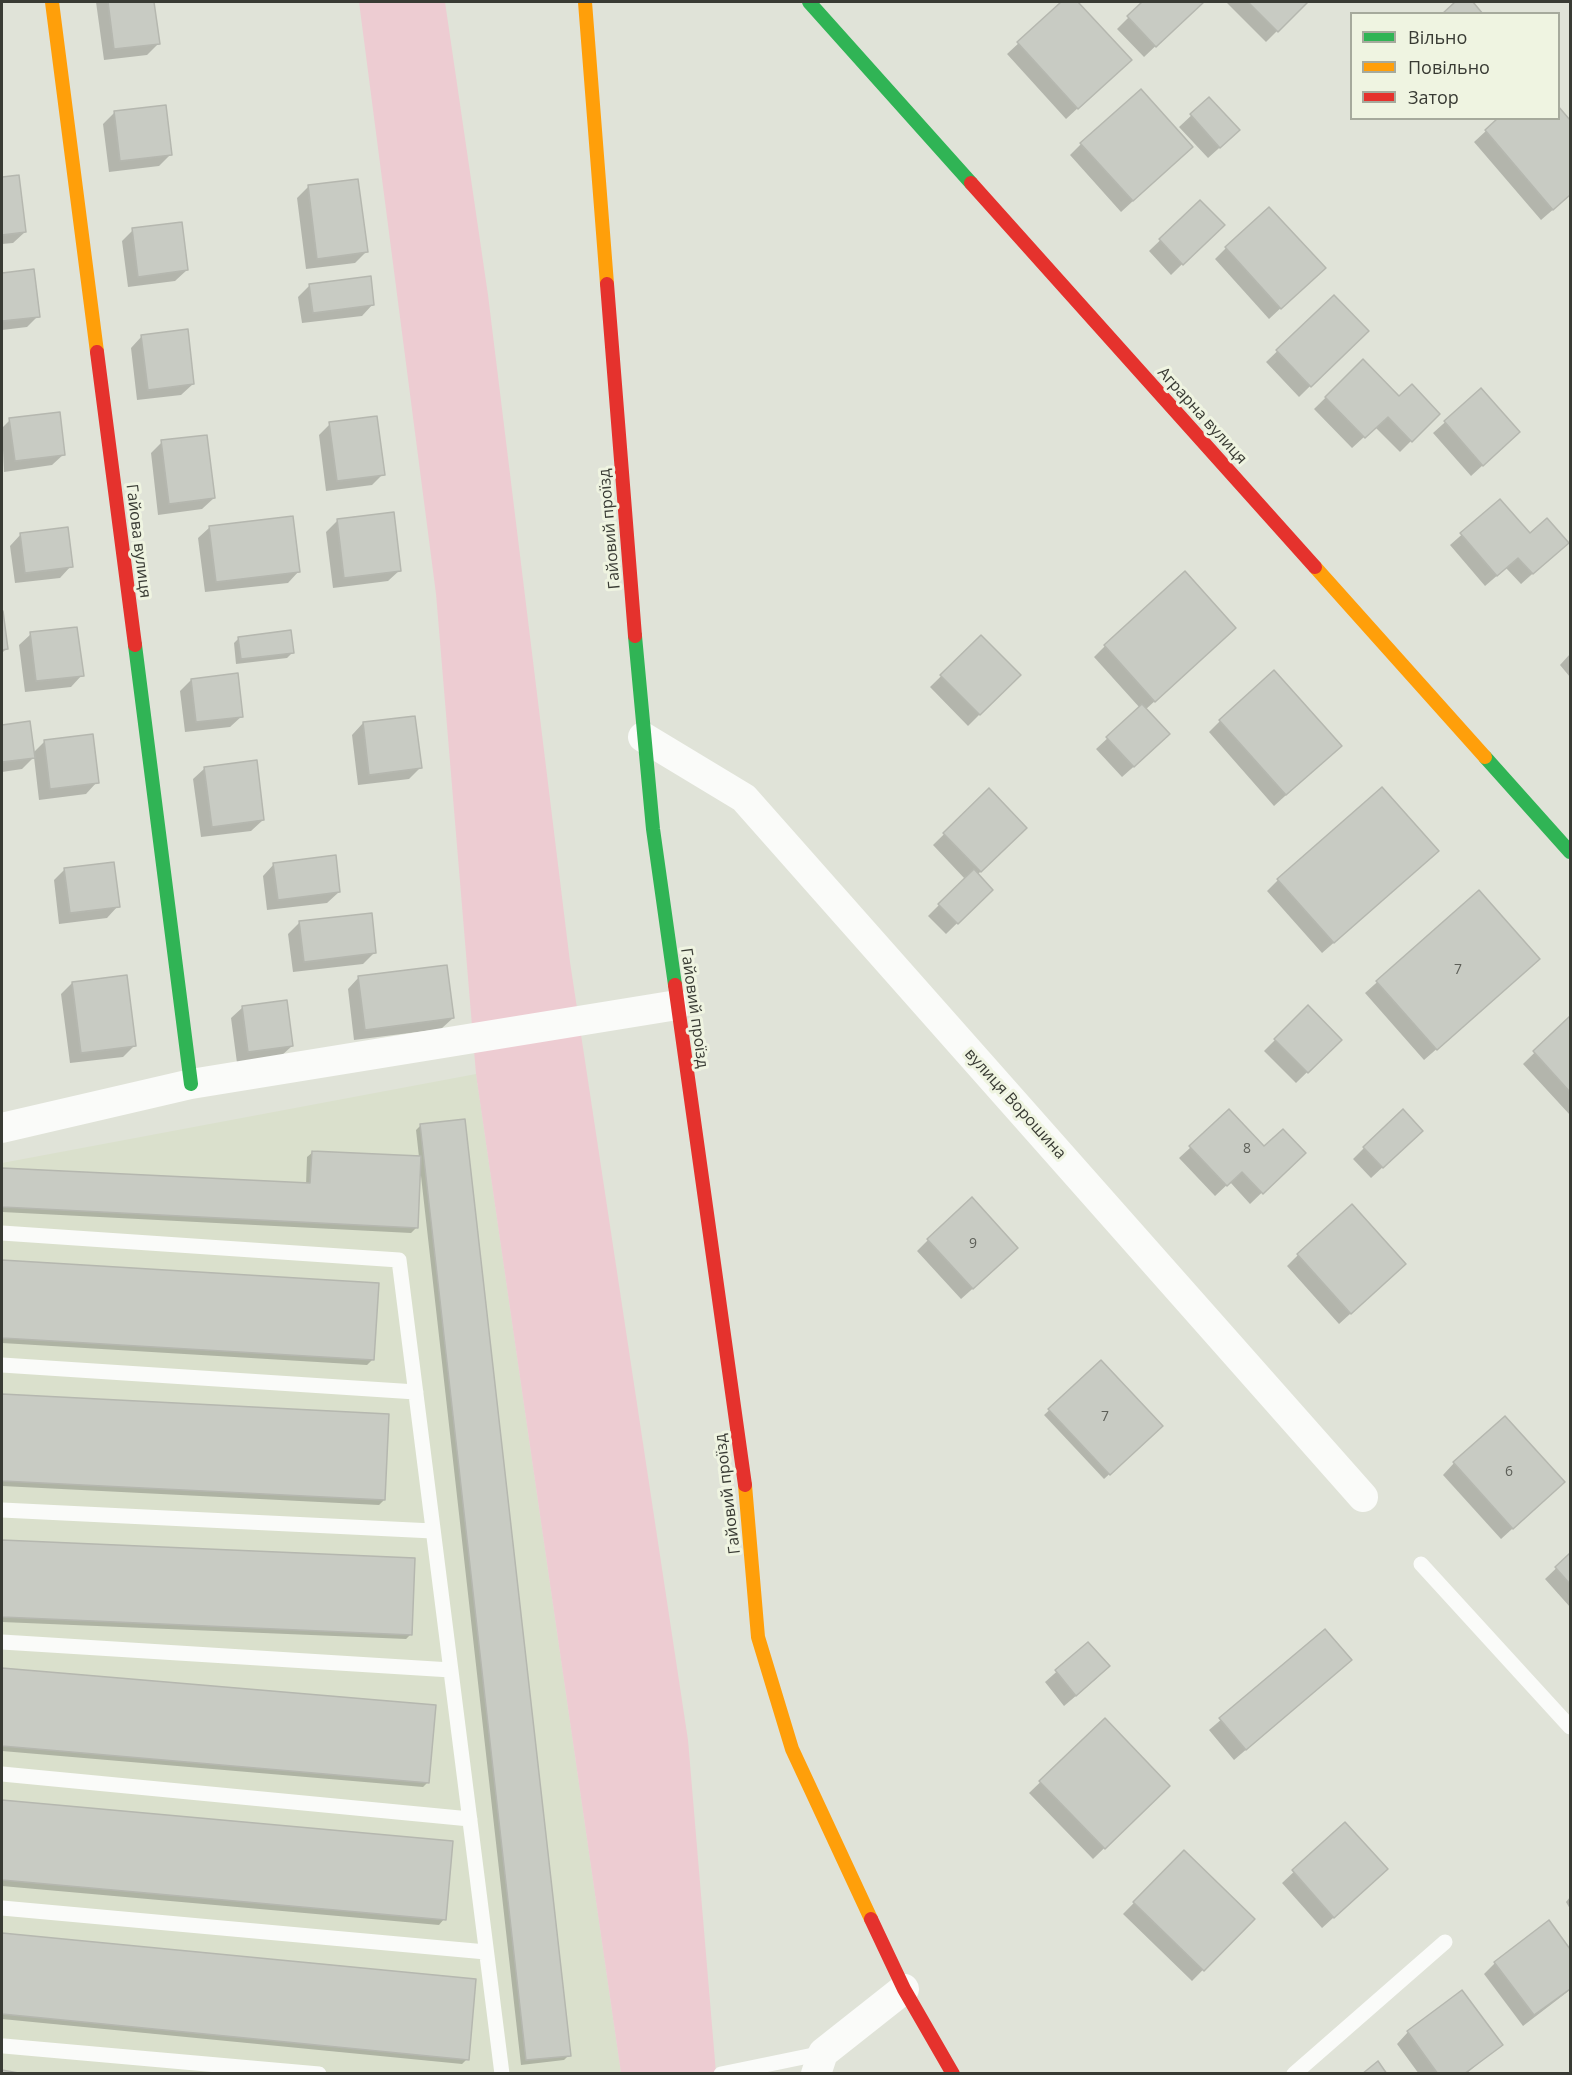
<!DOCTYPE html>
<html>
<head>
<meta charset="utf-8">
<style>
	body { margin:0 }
	#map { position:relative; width:1572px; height:2075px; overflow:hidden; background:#e0e3d8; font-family:"Open Sans",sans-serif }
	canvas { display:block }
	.frame { position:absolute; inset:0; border:3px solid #393b34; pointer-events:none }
	.legend { position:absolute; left:1350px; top:12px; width:210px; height:108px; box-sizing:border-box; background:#eff4e1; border:2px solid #a6aa9c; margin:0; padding:8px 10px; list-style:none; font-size:18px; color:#393b34 }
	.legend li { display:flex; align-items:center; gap:12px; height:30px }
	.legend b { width:30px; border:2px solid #a6aa9c }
</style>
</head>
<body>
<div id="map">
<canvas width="1572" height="2075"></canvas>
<div class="frame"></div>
<ul class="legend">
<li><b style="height:8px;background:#30b455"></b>Вільно</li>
<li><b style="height:8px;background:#ff9f0a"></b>Повільно</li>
<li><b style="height:8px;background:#e5322d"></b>Затор</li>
</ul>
</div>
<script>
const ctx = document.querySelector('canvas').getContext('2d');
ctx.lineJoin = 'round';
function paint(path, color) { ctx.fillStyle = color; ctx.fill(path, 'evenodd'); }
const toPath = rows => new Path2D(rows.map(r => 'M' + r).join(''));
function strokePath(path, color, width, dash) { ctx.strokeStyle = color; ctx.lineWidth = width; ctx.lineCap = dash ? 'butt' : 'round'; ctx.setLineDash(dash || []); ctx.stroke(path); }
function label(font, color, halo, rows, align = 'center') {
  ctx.font = font + ' "Open Sans",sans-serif'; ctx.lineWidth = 6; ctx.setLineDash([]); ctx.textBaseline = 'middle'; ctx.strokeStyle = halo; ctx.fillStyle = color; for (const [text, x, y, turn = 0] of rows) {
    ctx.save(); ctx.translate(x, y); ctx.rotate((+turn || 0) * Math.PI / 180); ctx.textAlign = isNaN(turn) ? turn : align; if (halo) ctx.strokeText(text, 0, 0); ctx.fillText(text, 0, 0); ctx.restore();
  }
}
const built = toPath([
	[476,1074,621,2073,2,2074,2,1163]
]);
const green = toPath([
	[359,2,445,2,488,295,570,962,688,1740,716,2073,621,2073,476,1074,436,594]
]);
const shadow = toPath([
	[96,2,153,2,158,44,147,55,104,60],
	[1063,2,1076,2,1130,60,1066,119,1007,54],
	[1144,2,1202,2,1144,57,1117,29],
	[1226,2,1306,2,1266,42],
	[1209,99,1227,141,1208,158,1179,127],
	[1558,108,1570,122,1570,195,1541,220,1474,142,1500,118,1558,118],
	[114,113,171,154,159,166,109,172,103,124],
	[1081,144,1180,158,1121,212,1070,155],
	[18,176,25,232,13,243,2,244,2,178],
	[357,181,366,252,355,263,306,269,297,198,308,187],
	[1200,202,1222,225,1171,275,1149,251],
	[133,230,187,270,175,281,128,287,122,241],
	[1226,248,1312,279,1269,319,1215,259],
	[33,271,38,316,27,327,2,330,2,275],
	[310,285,373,304,362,316,302,323,298,297],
	[1334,297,1366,331,1299,397,1266,362],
	[142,336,193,384,181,395,137,400,131,348],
	[1363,361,1399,398,1438,414,1400,452,1375,427,1352,448,1314,409],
	[1481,390,1507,443,1471,476,1433,433],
	[10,420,64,454,52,465,4,472,2,428],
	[330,424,383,474,372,485,326,491,319,435],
	[162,442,214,498,202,509,158,515,151,453],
	[1500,501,1530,535,1567,543,1521,584,1506,568,1485,586,1450,545],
	[337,521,400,570,388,581,333,588,326,532],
	[210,527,299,571,288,583,205,592,198,538],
	[21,534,71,566,60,578,15,583,10,546],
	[2,613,6,649,2,653],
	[31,634,82,675,71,687,25,692,19,645],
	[981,637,1019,675,968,726,930,687],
	[239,638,292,653,287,658,236,664,234,643],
	[1223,639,1145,710,1157,746,1122,777,1096,749,1140,708,1094,657,1105,646],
	[1570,654,1570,677,1560,665],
	[191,680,242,716,230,727,185,732,180,691],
	[1220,721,1328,757,1274,806,1209,732],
	[29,723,33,753,45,741,97,782,86,794,39,800,34,757,22,769,2,772,2,726],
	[363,723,420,768,409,779,358,785,352,735],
	[205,768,263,820,251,831,201,837,193,779],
	[989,790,1025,828,977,875,991,890,946,934,928,916,965,879,933,845],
	[1426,862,1322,953,1267,891,1278,880],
	[274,864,339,892,327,903,267,910,263,876],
	[65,869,118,906,107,918,59,924,54,880],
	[1478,892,1527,970,1424,1060,1365,993],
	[299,923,375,952,363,964,293,972,288,934],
	[359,977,453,1018,441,1029,354,1040,348,989],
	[72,983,134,1046,123,1057,70,1063,61,994],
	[243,1007,292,1046,280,1057,237,1063,231,1018],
	[1308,1007,1340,1040,1296,1083,1264,1051],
	[1570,1018,1570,1115,1523,1064],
	[421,1125,569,2055,564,2060,521,2065,421,1176,419,1176,417,1227,411,1233,2,1212,2,1169,306,1185,307,1157,313,1152,419,1157,416,1130],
	[1410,1142,1371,1178,1353,1159,1364,1148],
	[1191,1147,1264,1148,1303,1153,1250,1204,1230,1182,1215,1196,1179,1158],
	[928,1240,1005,1260,961,1299,917,1251],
	[1298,1255,1393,1275,1339,1324,1287,1266],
	[2,1262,377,1284,373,1359,367,1365,2,1343],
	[1101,1362,1161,1426,1104,1479,1044,1415],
	[2,1396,388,1415,384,1500,379,1505,2,1486],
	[1454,1463,1552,1493,1501,1539,1443,1475],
	[2,1542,413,1560,411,1634,406,1639,2,1622],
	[1570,1555,1570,1607,1545,1579],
	[1325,1631,1350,1660,1234,1760,1209,1730],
	[1088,1644,1097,1678,1064,1706,1045,1682],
	[2,1670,435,1706,428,1782,423,1787,2,1751],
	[1105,1720,1168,1786,1093,1859,1029,1793],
	[2,1802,451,1842,444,1919,439,1925,2,1886],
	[1345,1824,1375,1880,1322,1928,1282,1883],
	[1184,1852,1253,1919,1192,1981,1123,1914],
	[1570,1897,1570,1909,1566,1902],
	[1549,1922,1570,1951,1570,1990,1523,2026,1484,1974,1495,1963],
	[2,1934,475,1981,467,2059,462,2064,2,2019],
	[1462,1992,1501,2044,1466,2074,1419,2074,1397,2044,1408,2032]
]);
const building = toPath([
	[108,2,154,2,160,44,114,49,108,2],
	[1061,2,1078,2,1132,60,1078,109,1017,42,1061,2],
	[1142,2,1204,2,1156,47,1127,16,1142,2],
	[1248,2,1308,2,1278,32,1248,2],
	[1455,2,1473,2,1483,14,1442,14,1455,2],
	[1141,89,1193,147,1133,201,1080,143,1141,89],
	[1209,97,1240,130,1220,148,1190,114,1209,97],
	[166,105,172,155,120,161,114,111,166,105],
	[1558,106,1570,120,1570,195,1553,210,1485,130,1498,118,1558,118,1558,106],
	[19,175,26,232,2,235,2,177,19,175],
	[358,179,368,252,317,259,308,185,358,179],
	[1200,200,1225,225,1183,265,1159,239,1200,200],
	[1269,207,1326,268,1281,309,1225,247,1269,207],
	[182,222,188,270,138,277,132,228,182,222],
	[34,269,40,317,2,321,2,273,34,269],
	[371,276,374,305,313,313,309,284,371,276],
	[1334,295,1369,331,1311,387,1276,350,1334,295],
	[188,329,194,384,148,390,141,335,188,329],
	[1363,359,1399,396,1412,384,1440,414,1412,442,1388,417,1365,438,1325,397,1363,359],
	[1481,388,1520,432,1483,466,1444,421,1481,388],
	[60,412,65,455,15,461,9,418,60,412],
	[377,416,385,475,337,481,329,422,377,416],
	[207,435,215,498,169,504,161,440,207,435],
	[1500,499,1530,533,1547,518,1569,543,1533,574,1518,558,1497,576,1460,533,1500,499],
	[394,512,401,571,344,578,337,519,394,512],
	[293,516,300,572,216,582,209,526,293,516],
	[68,527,73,567,25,573,20,533,68,527],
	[1185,571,1236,628,1155,702,1104,645,1185,571],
	[3,611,8,649,2,650,2,612,3,611],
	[77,627,84,676,36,681,30,632,77,627],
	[291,630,294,653,241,659,238,637,291,630],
	[981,635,1021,675,980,715,940,675,981,635],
	[1274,670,1342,746,1286,795,1219,720,1274,670],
	[238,673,243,717,196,722,191,679,238,673],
	[1142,704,1170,734,1134,767,1106,737,1142,704],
	[415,716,422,768,369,775,363,722,415,716],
	[30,721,35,758,2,762,2,725,30,721],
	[93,734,99,783,50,789,44,740,93,734],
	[257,760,264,820,212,827,204,767,257,760],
	[1382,787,1439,851,1334,943,1277,879,1382,787],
	[989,788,1027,828,981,872,943,833,989,788],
	[336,855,340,892,278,900,273,863,336,855],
	[114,862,120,907,70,913,64,868,114,862],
	[974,869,993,890,958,924,938,904,974,869],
	[1479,890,1540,959,1437,1050,1376,981,1479,890],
	[372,913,376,953,304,962,299,921,372,913],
	[447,965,454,1018,365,1030,358,976,447,965],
	[127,975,136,1046,81,1053,72,982,127,975],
	[287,1000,293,1046,248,1052,242,1006,287,1000],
	[1308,1005,1342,1040,1308,1073,1274,1039,1308,1005],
	[1570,1016,1570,1092,1533,1051,1570,1016],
	[1229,1109,1264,1146,1283,1129,1306,1153,1263,1194,1242,1172,1227,1186,1189,1146,1229,1109],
	[1403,1109,1423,1131,1383,1168,1363,1147,1403,1109],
	[465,1119,571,2056,526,2060,420,1124,465,1119],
	[312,1151,421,1156,418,1228,2,1207,2,1168,310,1183,312,1151],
	[972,1197,1018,1248,973,1289,927,1239,972,1197],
	[1352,1204,1406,1264,1351,1314,1297,1254,1352,1204],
	[2,1260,379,1283,374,1360,2,1338,2,1260],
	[1101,1360,1163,1426,1110,1475,1048,1409,1101,1360],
	[2,1394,389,1414,385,1500,2,1481,2,1394],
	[1505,1416,1565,1482,1513,1529,1453,1462,1505,1416],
	[2,1540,415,1558,412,1635,2,1617,2,1540],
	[1570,1553,1570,1584,1555,1567,1570,1553],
	[1325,1629,1352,1660,1246,1750,1219,1718,1325,1629],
	[1088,1642,1110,1666,1076,1696,1055,1670,1088,1642],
	[2,1668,436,1705,429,1783,2,1746,2,1668],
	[1105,1718,1170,1786,1105,1849,1039,1781,1105,1718],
	[2,1800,453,1841,446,1920,2,1880,2,1800],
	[1345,1822,1388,1869,1334,1918,1292,1870,1345,1822],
	[1184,1850,1255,1919,1204,1971,1133,1902,1184,1850],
	[1549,1920,1570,1949,1570,1989,1534,2015,1494,1962,1549,1920],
	[2,1933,476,1979,469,2060,2,2014,2,1933],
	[1462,1990,1503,2045,1464,2074,1438,2074,1407,2031,1462,1990],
	[1378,2061,1387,2074,1362,2074,1378,2061],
	[2,2070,24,2074,2,2074,2,2070]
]);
const lane = toPath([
	[2,1233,399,1260,502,2074],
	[2,1365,416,1392],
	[2,1510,433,1531],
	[1421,1564,1570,1727],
	[2,1642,451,1670],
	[2,1774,470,1819],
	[2,1908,486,1952],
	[4,2046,319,2074],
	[721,2074,823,2053],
	[1294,2074,1445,1942]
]);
const street = toPath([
	[643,737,744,798,1363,1497],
	[2,1128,191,1084,677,1005],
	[816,2074,823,2053,904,1989]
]);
const fast = toPath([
	[809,2,971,183],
	[635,636,653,829,675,985],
	[135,645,191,1084],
	[1485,757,1570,852]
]);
const slow = toPath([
	[52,2,97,352],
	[585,2,607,284],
	[1315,567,1485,757],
	[745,1485,758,1637,792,1749,871,1919]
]);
const jam = toPath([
	[971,183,1315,567],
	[607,284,635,636],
	[97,352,135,645],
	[675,985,745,1485],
	[871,1919,904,1989,953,2074]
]);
const numberNames = [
	["7",1458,970],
	["8",1247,1149],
	["9",973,1244],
	["7",1105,1417],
	["6",1509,1472]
];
const streetNames = [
	["Аграрна вулиця",1202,416,48],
	["Гайовий проїзд",610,529,-95],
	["Гайова вулиця",138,541,83],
	["Гайовий проїзд",694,1008,82],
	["вулиця Ворошина",1015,1104,48],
	["Гайовий проїзд",728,1494,-97]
];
paint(built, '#dae0cc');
paint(green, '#edccd2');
paint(shadow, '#0003');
paint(building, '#c8cbc3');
strokePath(building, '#b5b7af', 1.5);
strokePath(lane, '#fafbf9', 15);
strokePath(street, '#fafbf9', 30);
strokePath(fast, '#30b455', 14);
strokePath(slow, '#ff9f0a', 14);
strokePath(jam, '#e5322d', 14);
label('14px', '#5d5f58', null, numberNames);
label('16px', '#393b34', '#eff4e1', streetNames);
</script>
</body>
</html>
